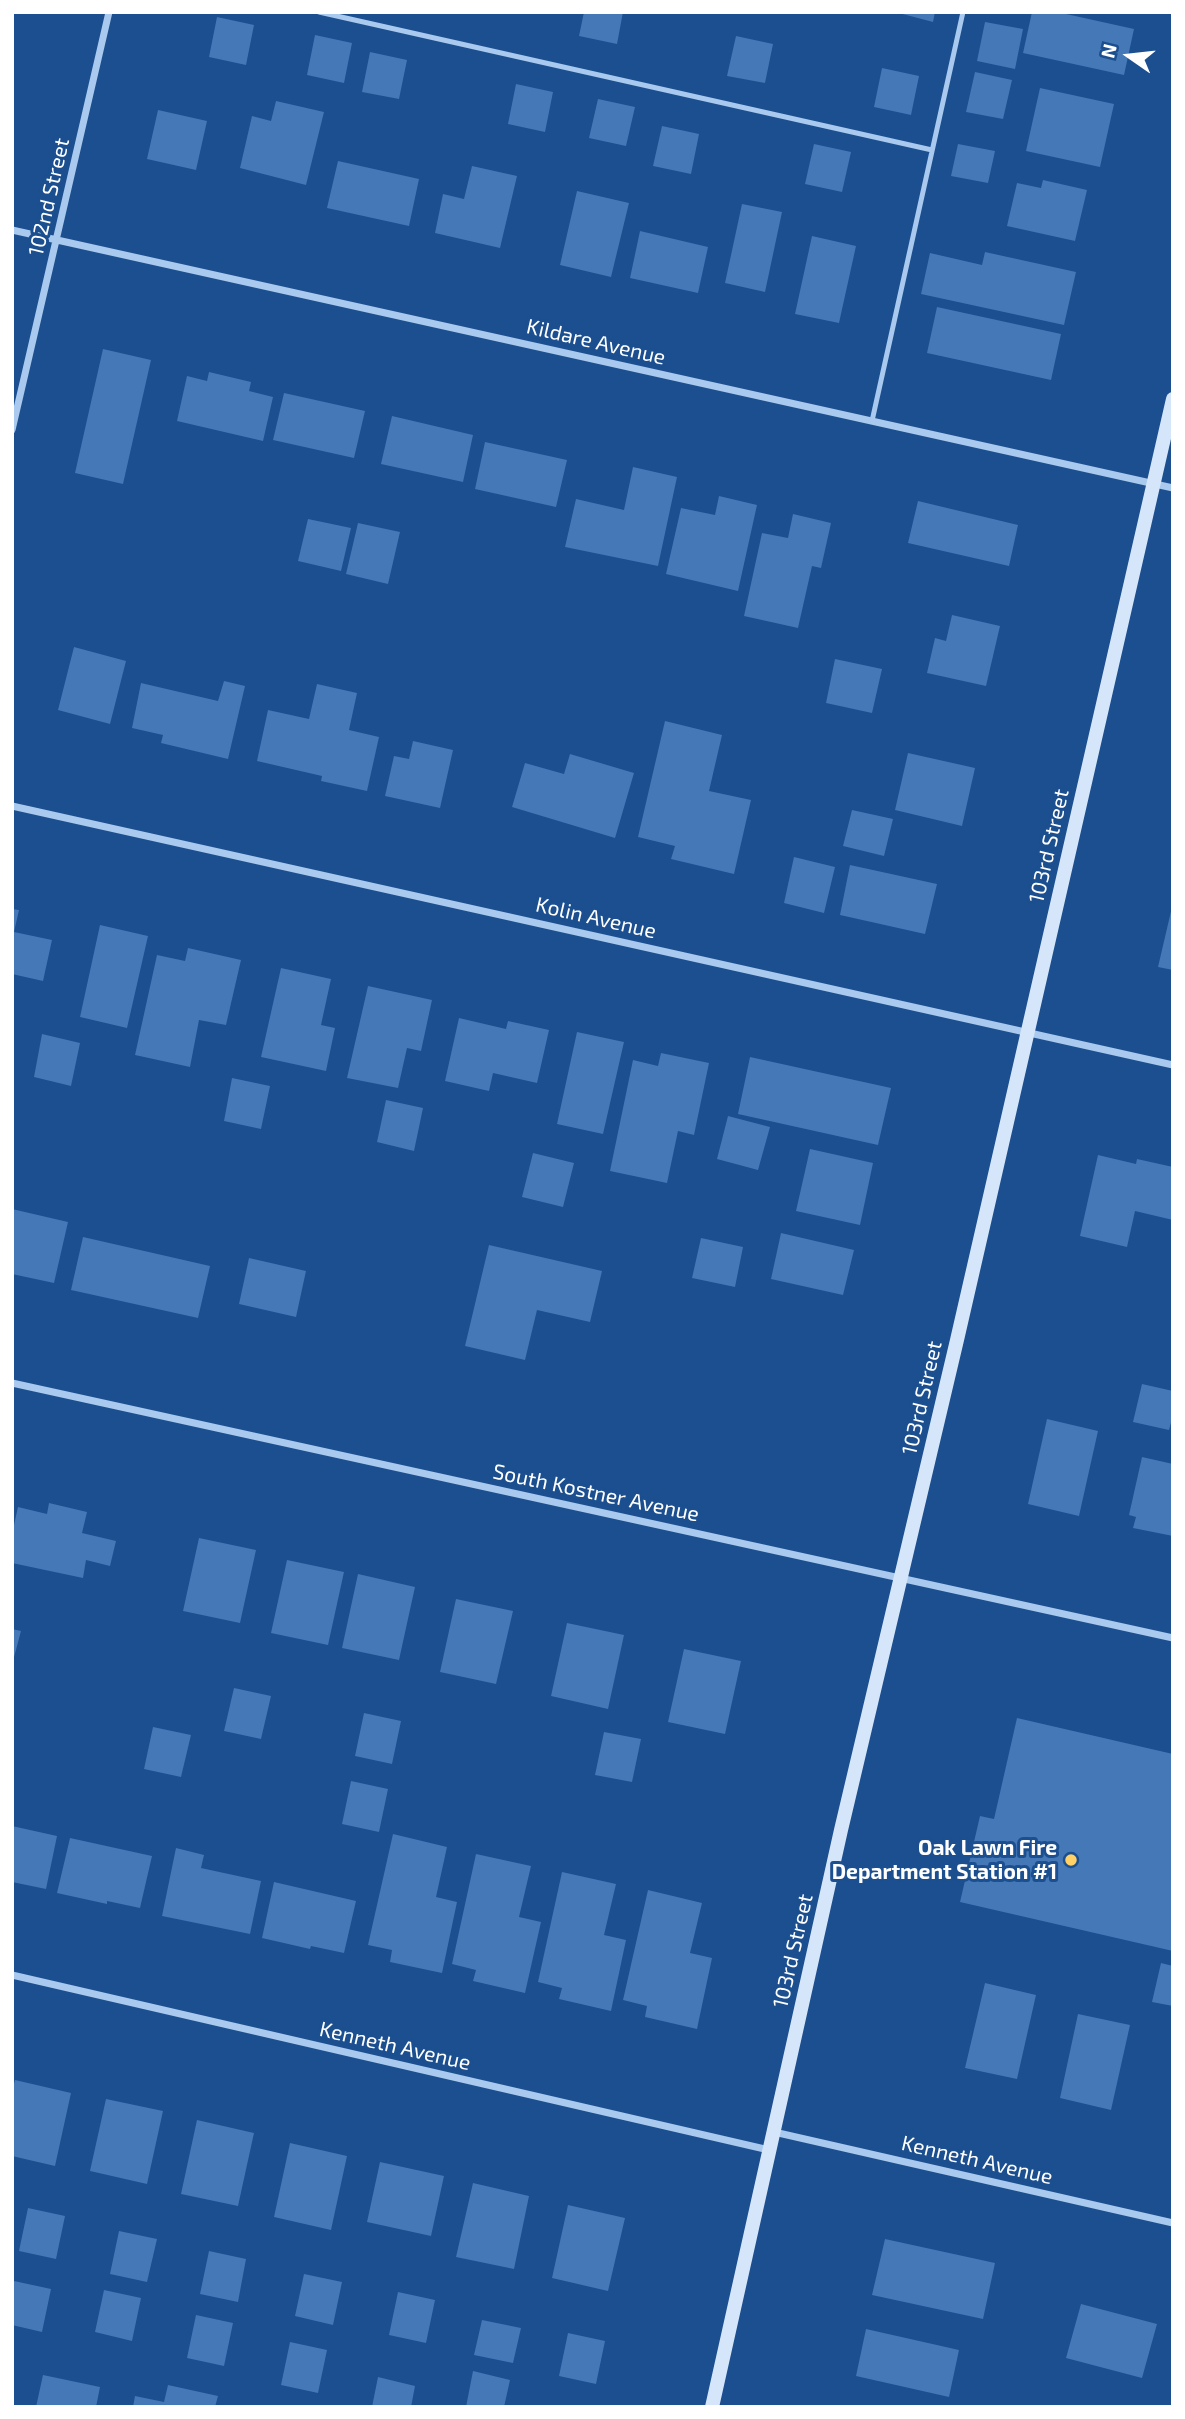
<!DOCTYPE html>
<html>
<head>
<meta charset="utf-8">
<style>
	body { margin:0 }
	#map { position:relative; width:1185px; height:2419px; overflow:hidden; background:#1b4f8f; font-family:"Exo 2",sans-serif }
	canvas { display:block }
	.frame { position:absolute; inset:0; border:14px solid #fff; pointer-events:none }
	.north { position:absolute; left:1094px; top:21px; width:70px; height:70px; -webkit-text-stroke:5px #1b4f8f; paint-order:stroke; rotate:284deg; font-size:19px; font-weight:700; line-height:28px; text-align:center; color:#fff }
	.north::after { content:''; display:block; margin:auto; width:24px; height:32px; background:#fff; clip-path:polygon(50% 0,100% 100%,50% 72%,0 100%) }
</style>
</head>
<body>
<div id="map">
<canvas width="1185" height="2419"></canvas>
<div class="frame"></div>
<div class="north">N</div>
</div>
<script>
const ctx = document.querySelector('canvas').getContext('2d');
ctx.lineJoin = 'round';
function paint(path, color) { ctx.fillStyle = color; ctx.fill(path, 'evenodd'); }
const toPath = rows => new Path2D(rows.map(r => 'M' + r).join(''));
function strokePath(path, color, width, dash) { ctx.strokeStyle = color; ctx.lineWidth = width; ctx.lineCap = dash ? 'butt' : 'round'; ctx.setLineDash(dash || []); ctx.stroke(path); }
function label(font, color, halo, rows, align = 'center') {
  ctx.font = font + ' "Exo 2",sans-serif'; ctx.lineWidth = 6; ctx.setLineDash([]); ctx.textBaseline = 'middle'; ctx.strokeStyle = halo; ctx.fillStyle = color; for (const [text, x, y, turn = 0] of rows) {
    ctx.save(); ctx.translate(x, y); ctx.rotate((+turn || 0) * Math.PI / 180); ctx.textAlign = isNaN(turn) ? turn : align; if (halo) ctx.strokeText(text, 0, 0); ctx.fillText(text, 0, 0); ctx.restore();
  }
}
const building = toPath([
	[584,12,623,12,617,44,579,36],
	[895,12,935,12,933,22],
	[1032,12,1057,12,1134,29,1124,75,1023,53],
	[217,17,254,25,246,65,209,57],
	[985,22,1023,29,1015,69,977,61],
	[315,35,352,43,344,83,307,75],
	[736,36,773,44,765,83,727,76],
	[370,52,407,60,399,99,362,92],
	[882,68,919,76,911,115,874,107],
	[975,72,1012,80,1003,119,966,112],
	[516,84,553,92,545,132,508,124],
	[1040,88,1114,104,1100,167,1026,151],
	[598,99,635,107,626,146,589,138],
	[276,101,324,112,306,185,240,168,252,116,271,121],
	[158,110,207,121,196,170,147,159],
	[662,126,699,134,691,174,653,166],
	[814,144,851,152,842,192,805,184],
	[958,144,995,151,988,183,951,176],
	[338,161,419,179,409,226,327,208],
	[472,166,517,176,500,248,435,233,443,194,464,199],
	[1043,180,1087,190,1075,241,1007,226,1017,183,1041,188],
	[577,191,629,203,611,277,560,265],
	[742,204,782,212,765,292,725,283],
	[640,231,708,247,698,293,630,278],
	[812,236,856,246,839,323,795,314],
	[985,252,1076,272,1064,325,921,294,930,253,982,265],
	[937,307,1061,334,1051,380,927,353],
	[103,349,151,360,123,484,75,473],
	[209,372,251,382,249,391,273,397,263,441,177,421,187,376,207,381],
	[284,393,365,411,354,458,273,440],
	[392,416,473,435,463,482,381,464],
	[485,442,567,460,556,507,475,489],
	[633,467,677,477,658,566,565,547,576,499,624,510],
	[719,496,757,505,738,591,666,574,681,508,715,515],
	[918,501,1018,525,1009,566,908,543],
	[793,514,831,523,821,568,812,566,798,628,744,616,762,533,788,538],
	[308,519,351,528,341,571,298,561],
	[358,523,400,532,388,584,346,574],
	[952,615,1000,626,986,686,927,673,935,638,946,641],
	[74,647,126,661,110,724,58,710],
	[835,659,882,669,872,713,826,703],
	[224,681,245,686,228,759,161,743,163,735,132,728,141,683,218,701],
	[317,684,357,693,349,730,379,737,367,791,321,781,322,776,257,761,268,710,309,719],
	[665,721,722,735,709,791,751,800,734,874,671,859,675,846,638,837],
	[413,741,453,750,440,808,385,796,394,756,409,759],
	[908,753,975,768,962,826,895,810],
	[570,754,634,773,615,838,512,807,525,763,564,774],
	[852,810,893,819,884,856,843,846],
	[794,857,835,867,824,913,784,903],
	[850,865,937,884,925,934,840,915],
	[1172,907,1173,907,1173,970,1158,967],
	[12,909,19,910,14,932,52,940,43,981,12,974],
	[100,925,148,936,127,1028,80,1017],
	[188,948,241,960,226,1025,199,1020,190,1067,135,1055,157,955,185,961],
	[281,968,331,979,321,1025,335,1028,326,1071,261,1057],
	[368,986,432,1000,421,1051,407,1048,398,1088,347,1078],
	[459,1018,506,1029,508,1021,549,1030,537,1083,493,1073,489,1091,445,1081],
	[577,1032,624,1042,603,1134,557,1124],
	[42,1034,80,1043,71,1086,34,1077],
	[661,1053,709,1063,694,1135,678,1131,667,1183,610,1171,633,1060,658,1066],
	[750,1057,891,1088,878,1145,738,1114],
	[232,1078,270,1086,261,1129,224,1121],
	[386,1100,423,1108,414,1151,377,1142],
	[728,1116,770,1127,758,1170,717,1159],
	[810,1149,873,1163,860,1225,796,1211],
	[533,1153,574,1163,563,1207,522,1197],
	[1098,1155,1136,1164,1137,1159,1173,1167,1173,1220,1135,1211,1127,1247,1080,1236],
	[12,1209,68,1222,54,1283,12,1274],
	[781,1233,854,1250,843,1295,771,1279],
	[83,1237,210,1266,198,1318,71,1290],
	[701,1238,743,1247,735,1287,692,1278],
	[489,1245,602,1271,590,1322,537,1310,525,1360,465,1346],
	[249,1258,306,1271,296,1317,239,1304],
	[1142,1384,1173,1391,1173,1415,1169,1430,1133,1422],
	[1047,1419,1098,1431,1079,1516,1028,1504],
	[1142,1457,1173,1464,1173,1536,1133,1528,1136,1517,1129,1515],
	[49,1503,87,1512,82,1533,116,1541,110,1566,86,1560,83,1578,12,1563,12,1534,18,1507,47,1514],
	[199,1538,256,1550,240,1623,183,1611],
	[287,1560,344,1572,328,1645,271,1633],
	[358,1574,415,1587,399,1660,342,1648],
	[456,1599,513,1611,496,1684,440,1672],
	[567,1623,624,1635,608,1709,551,1696],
	[12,1629,21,1631,13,1661,12,1661],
	[684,1649,741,1661,725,1734,668,1722],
	[234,1688,271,1696,261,1739,224,1731],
	[364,1713,401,1721,392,1764,355,1756],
	[1017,1718,1173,1754,1173,1951,960,1902,980,1816,994,1819],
	[153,1727,191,1735,181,1777,144,1769],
	[604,1732,641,1739,632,1782,595,1775],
	[351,1781,388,1789,379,1832,342,1824],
	[12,1826,57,1836,46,1889,12,1882],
	[393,1834,447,1847,436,1897,457,1902,442,1973,390,1962,392,1950,368,1945],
	[70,1838,152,1856,140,1908,107,1901,107,1904,57,1893],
	[176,1848,204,1855,201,1868,261,1881,250,1934,162,1916],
	[476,1854,531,1866,519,1917,541,1922,525,1993,473,1981,476,1970,452,1964],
	[562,1872,616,1884,604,1935,626,1940,611,2011,559,1999,562,1988,538,1982],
	[274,1882,356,1901,344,1953,311,1946,310,1949,262,1938],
	[648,1890,702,1903,690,1953,712,1958,697,2029,645,2017,647,2006,623,2000],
	[1161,1963,1173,1966,1173,2006,1152,2002],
	[985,1983,1036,1995,1017,2079,965,2068],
	[1078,2014,1130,2025,1111,2110,1060,2098],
	[15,2080,71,2093,55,2166,12,2156,12,2091],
	[106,2099,163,2111,147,2184,90,2171],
	[197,2120,254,2133,238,2206,181,2194],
	[290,2143,347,2156,331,2230,274,2217],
	[380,2162,444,2176,431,2236,367,2222],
	[473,2183,529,2196,514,2269,456,2257],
	[568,2205,625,2218,608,2291,552,2278],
	[28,2208,65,2216,56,2259,19,2251],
	[119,2231,157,2239,147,2282,110,2274],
	[885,2239,995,2263,983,2319,872,2295],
	[209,2251,246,2259,238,2302,200,2294],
	[304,2274,342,2282,333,2325,295,2316],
	[14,2281,51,2289,42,2332,12,2325],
	[104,2290,141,2298,132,2341,95,2332],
	[398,2292,435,2300,426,2343,389,2335],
	[1081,2304,1157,2324,1142,2378,1066,2358],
	[196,2315,233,2323,224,2366,187,2358],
	[482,2320,521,2328,513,2363,474,2355],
	[866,2329,959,2350,949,2397,856,2376],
	[568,2333,605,2341,596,2384,559,2376],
	[290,2342,327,2350,318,2393,281,2385],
	[473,2371,510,2380,504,2407,466,2407],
	[43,2375,100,2387,96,2407,36,2407],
	[378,2377,415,2386,411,2407,372,2407],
	[168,2385,218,2396,215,2407,133,2407,135,2396,164,2402]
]);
const service = toPath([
	[319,12,932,150],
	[872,421,963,12]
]);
const minor = toPath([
	[12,230,1173,488],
	[12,430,109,12],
	[12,806,1173,1065],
	[12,1383,1173,1638],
	[12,1975,769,2150],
	[774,2132,1173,2223]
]);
const secondary = toPath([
	[712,2407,841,1830,957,1340,1173,399]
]);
const markers = [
	[1071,1860,7,"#ffd166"]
];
const streetNames = [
	["102nd Street",49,197,-77],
	["Kildare Avenue",596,342,13],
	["103rd Street",1049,846,-77],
	["Kolin Avenue",596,918,13],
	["103rd Street",922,1398,-77],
	["South Kostner Avenue",596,1493,12],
	["103rd Street",793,1951,-77],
	["Kenneth Avenue",395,2046,13],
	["Kenneth Avenue",977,2160,13]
];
const poiNames = [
	["Oak Lawn Fire",1057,1848],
	["Department Station #1",1057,1872]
];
paint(building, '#4478b7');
strokePath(service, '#a9c9ee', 5);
strokePath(minor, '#a9c9ee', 7);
strokePath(secondary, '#d6e6fa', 14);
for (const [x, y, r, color] of markers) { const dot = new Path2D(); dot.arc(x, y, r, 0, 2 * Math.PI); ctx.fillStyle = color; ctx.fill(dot); strokePath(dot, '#1b4f8f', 2.5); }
label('21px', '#fff', '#1b4f8f', streetNames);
label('bold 21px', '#fff', '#1b4f8f', poiNames, 'right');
</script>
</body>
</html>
